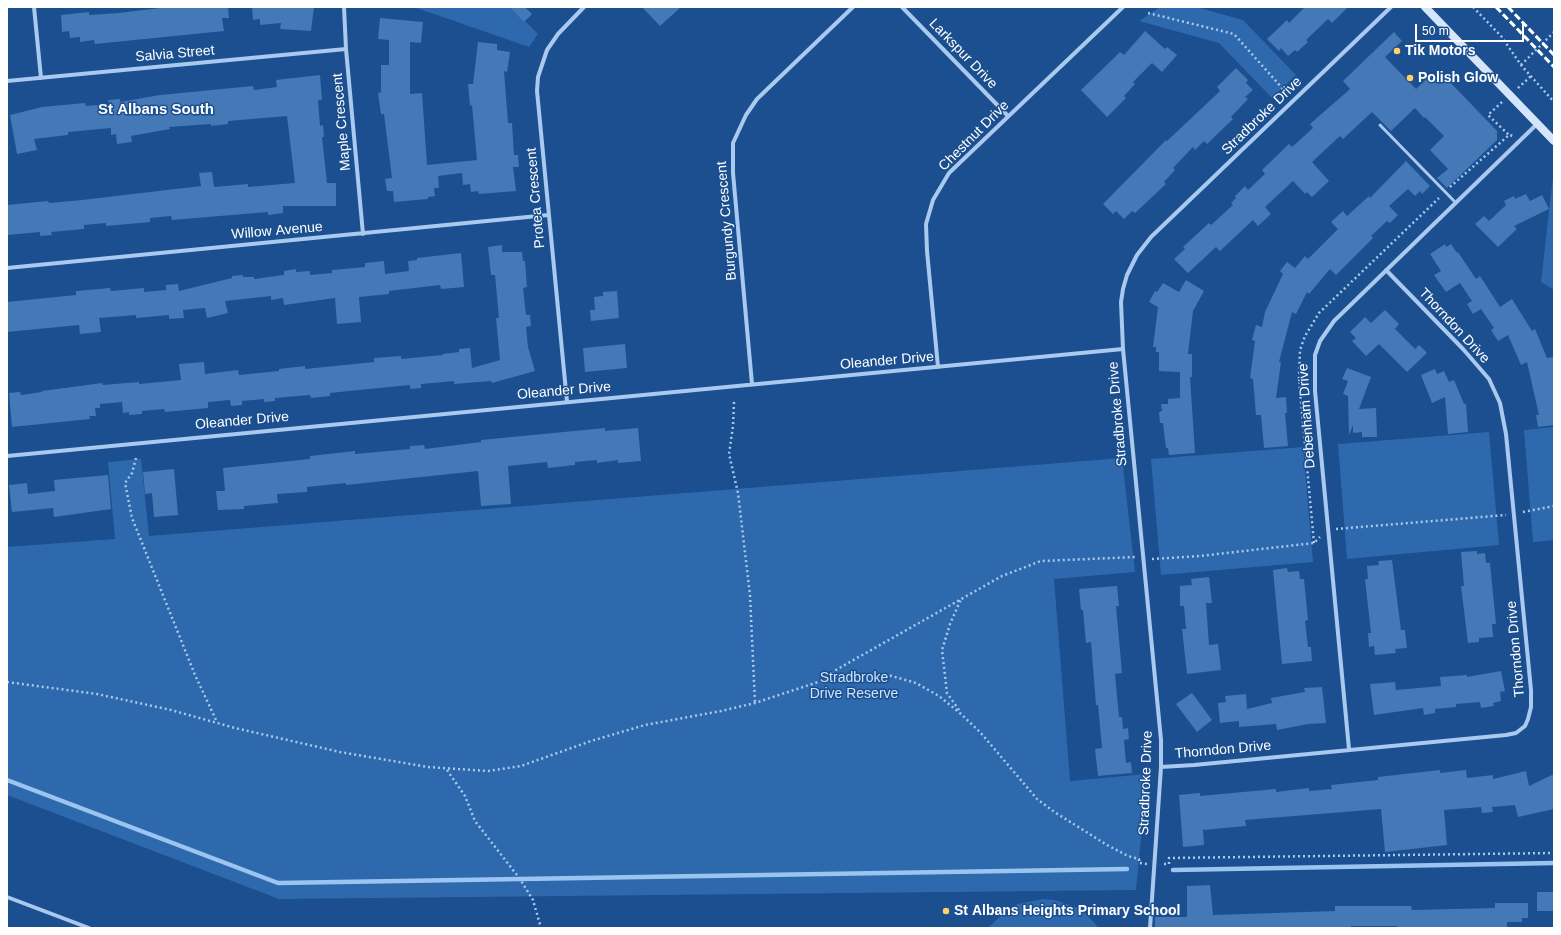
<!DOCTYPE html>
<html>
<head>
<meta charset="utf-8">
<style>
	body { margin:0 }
	#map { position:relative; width:1561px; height:935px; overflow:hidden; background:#1b4f8f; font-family:Helvetica,sans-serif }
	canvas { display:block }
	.frame { position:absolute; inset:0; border:8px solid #fff; pointer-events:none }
	.scale { position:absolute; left:1415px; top:24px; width:109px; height:18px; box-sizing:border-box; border:2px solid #fff; border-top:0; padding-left:5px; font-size:12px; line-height:14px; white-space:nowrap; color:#fff; -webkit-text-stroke:3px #1b4f8f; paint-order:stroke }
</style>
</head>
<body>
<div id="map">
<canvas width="1561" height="935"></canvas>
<div class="frame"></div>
<div class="scale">50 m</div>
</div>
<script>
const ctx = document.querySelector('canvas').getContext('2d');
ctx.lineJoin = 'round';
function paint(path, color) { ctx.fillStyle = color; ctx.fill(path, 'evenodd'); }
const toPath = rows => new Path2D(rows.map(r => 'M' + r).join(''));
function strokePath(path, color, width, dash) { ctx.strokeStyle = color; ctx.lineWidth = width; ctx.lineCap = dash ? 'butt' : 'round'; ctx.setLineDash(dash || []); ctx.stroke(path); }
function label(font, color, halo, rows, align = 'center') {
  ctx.font = font + ' Helvetica,sans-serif'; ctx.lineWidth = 3; ctx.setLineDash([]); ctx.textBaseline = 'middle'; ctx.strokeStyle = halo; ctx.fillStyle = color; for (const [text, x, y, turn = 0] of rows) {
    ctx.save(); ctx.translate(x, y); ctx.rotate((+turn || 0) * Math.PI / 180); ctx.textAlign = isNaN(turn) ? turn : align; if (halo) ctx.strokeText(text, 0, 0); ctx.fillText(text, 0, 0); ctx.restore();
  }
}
const green = toPath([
	[414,7,511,7,538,34,529,47],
	[1160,7,1196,7,1243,20,1296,75,1272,98,1219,43,1139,21],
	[1554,168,1554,290,1541,282],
	[1554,427,1554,540,1533,542,1524,430],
	[1489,432,1499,545,1347,559,1338,444],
	[1303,447,1313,562,1161,575,1151,459],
	[1122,458,1135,572,1054,579,1070,781,1147,774,1136,890,279,899,7,795,7,547,115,539,108,462,141,459,149,536],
	[1043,899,1055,900,1078,908,1087,915,1099,928,988,928,1007,910,1018,904]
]);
const stream = toPath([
	[7,780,278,883,1127,869],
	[1173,870,1554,863]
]);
const building = toPath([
	[168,7,228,7,229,18,222,18,224,31,95,44,94,40,80,42,80,37,70,38,69,31,62,32,61,15,89,12,89,15,119,13],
	[252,7,314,7,311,31,280,29,281,23,260,25,260,19,253,20],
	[510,7,525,7,532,14,524,22],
	[642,7,681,7,660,26],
	[1305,7,1348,7,1332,23,1328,19,1306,40,1308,42,1297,52,1295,50,1288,56,1281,48,1279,51,1267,39,1287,20,1289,23],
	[380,18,423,22,421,43,410,42,410,94,422,93,427,165,477,160,472,105,470,106,468,84,473,84,478,42,497,44,497,50,510,52,507,72,504,71,508,123,512,123,514,155,518,155,519,167,513,167,516,191,479,194,478,191,471,192,470,184,463,185,462,173,438,176,439,188,434,188,435,196,428,197,428,199,394,202,393,191,387,191,385,179,392,178,384,114,381,114,378,93,381,92,381,65,389,65,389,40,378,39],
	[1145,31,1165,49,1167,47,1177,55,1162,72,1152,63,1133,82,1135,84,1124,96,1126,98,1107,117,1081,90,1120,52,1124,55],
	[1394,32,1402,41,1385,57,1416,89,1433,73,1442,82,1446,78,1497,131,1497,140,1447,188,1437,178,1448,169,1430,150,1444,136,1425,117,1424,118,1415,108,1391,131,1372,112,1343,139,1340,136,1312,162,1329,181,1312,197,1307,192,1305,194,1293,181,1265,207,1271,214,1258,226,1253,220,1220,251,1216,247,1188,273,1174,259,1185,249,1183,247,1209,223,1211,225,1233,205,1231,203,1236,198,1235,196,1245,186,1248,190,1265,174,1262,170,1289,144,1292,147,1313,128,1310,124,1350,89,1343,81],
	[1236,68,1248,80,1246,83,1253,90,1245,97,1248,99,1231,117,1233,119,1207,144,1204,141,1195,150,1193,147,1173,168,1175,170,1164,182,1166,184,1135,213,1132,211,1124,219,1116,211,1113,214,1103,204,1166,140,1167,141,1220,91,1217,87],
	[320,75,322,100,318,100,320,126,323,125,324,137,322,137,327,183,336,183,336,206,283,206,283,213,268,215,268,212,172,220,171,216,150,218,150,222,106,226,106,223,84,225,84,229,51,232,52,235,40,236,40,232,7,235,7,205,48,201,49,203,82,200,201,186,199,173,212,172,214,187,248,184,248,187,295,183,287,116,228,121,228,124,211,126,211,124,169,127,170,129,131,136,132,142,117,144,116,134,111,135,111,128,68,132,68,135,34,139,37,150,17,154,10,115,42,107,85,103,86,106,109,104,108,100,120,99,120,102,160,95,253,86,254,90,277,87,276,80],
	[1406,161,1430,186,1422,194,1420,191,1415,196,1408,189,1389,206,1398,215,1390,223,1387,221,1371,236,1373,238,1336,275,1330,269,1309,294,1307,292,1296,314,1292,312,1279,362,1281,362,1276,398,1286,397,1287,413,1285,413,1288,446,1264,448,1261,415,1256,415,1253,379,1250,378,1255,341,1252,340,1256,325,1262,327,1265,312,1283,274,1280,271,1287,262,1295,268,1305,256,1308,259,1338,229,1331,222,1343,211,1347,216,1369,196,1370,198],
	[1526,194,1530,201,1542,195,1549,209,1514,226,1517,229,1498,247,1475,224,1484,216,1489,221,1506,205,1504,201,1514,196,1515,199],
	[1445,244,1446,247,1451,244,1457,253,1458,252,1476,279,1480,276,1500,307,1512,299,1532,331,1535,329,1547,358,1554,357,1554,425,1538,427,1536,415,1539,415,1527,362,1521,365,1508,335,1498,341,1491,330,1494,328,1481,309,1473,314,1467,304,1472,301,1460,283,1446,292,1434,275,1441,271,1430,254],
	[502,245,502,252,522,252,523,261,525,261,527,287,523,288,526,315,530,315,531,326,526,327,528,347,535,371,492,383,491,381,454,384,454,381,421,384,421,388,410,389,410,385,359,390,330,393,330,396,311,398,310,395,275,398,275,401,264,402,264,399,242,401,242,405,231,406,230,400,208,402,208,408,165,412,164,409,142,411,142,414,129,415,129,412,123,413,122,402,100,404,100,408,95,408,96,416,89,416,90,419,12,427,9,393,20,392,21,395,42,392,42,391,102,383,103,385,139,382,139,384,181,380,179,364,204,362,205,374,238,370,239,375,279,371,279,369,305,366,305,369,374,362,374,358,401,356,401,359,443,355,443,354,459,352,459,349,470,348,472,368,500,360,496,318,499,318,495,275,491,275,488,247],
	[461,253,464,287,441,289,440,285,389,291,389,294,359,297,361,322,337,324,335,298,284,305,283,298,271,300,271,296,225,301,228,313,207,318,205,308,183,310,184,318,169,319,169,315,136,318,136,315,99,318,101,332,80,334,79,325,7,332,7,302,76,295,76,291,110,288,111,291,144,288,144,292,166,290,166,285,178,284,179,291,232,278,232,276,243,275,243,277,254,277,254,279,284,275,284,271,296,269,296,272,310,271,310,275,332,273,332,270,365,267,365,263,384,261,385,274,409,271,408,261,417,260,417,258],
	[1186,280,1204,291,1193,311,1188,354,1192,354,1192,377,1190,377,1195,453,1169,455,1168,448,1166,448,1163,423,1160,423,1159,412,1162,411,1161,404,1168,404,1168,399,1180,398,1180,372,1159,371,1159,352,1156,352,1156,347,1153,347,1158,307,1149,302,1155,291,1157,292,1163,283,1179,292],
	[617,291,619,318,591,321,590,310,595,310,594,297,603,296,603,292],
	[1385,310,1399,324,1395,329,1415,349,1419,345,1427,353,1407,372,1379,344,1366,356,1352,341,1356,338,1350,332,1365,317,1371,323],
	[625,344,627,368,585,372,583,348],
	[1347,368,1371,377,1359,409,1376,408,1377,437,1362,437,1362,432,1353,433,1353,425,1349,435,1348,396,1343,394,1348,381,1342,379],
	[1435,369,1437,374,1444,371,1449,382,1454,380,1464,404,1466,404,1468,432,1448,434,1445,397,1432,403,1421,375],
	[605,428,605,431,638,428,641,461,618,463,618,460,597,463,597,460,575,462,575,465,548,468,547,462,508,466,511,504,481,506,478,471,346,485,346,483,307,487,307,492,277,494,278,503,244,506,244,509,218,510,216,491,225,491,223,468,310,459,310,456,355,451,355,454,410,449,410,446,424,445,425,449,481,442,481,440],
	[174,469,178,515,154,517,152,493,145,494,143,472],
	[108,475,111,509,54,517,53,508,12,512,9,485,27,483,28,494,55,491,54,480],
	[1477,551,1477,554,1485,553,1486,563,1490,563,1496,624,1492,624,1493,637,1479,638,1479,642,1468,643,1461,586,1464,586,1461,552],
	[1392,560,1401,630,1405,630,1407,648,1395,649,1396,653,1375,655,1374,646,1369,647,1368,633,1371,633,1365,579,1368,579,1367,566,1379,565,1378,561],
	[1287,568,1288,572,1299,571,1300,579,1304,579,1308,620,1305,621,1308,647,1311,647,1312,661,1282,664,1273,570],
	[1209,577,1212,603,1206,603,1209,645,1218,644,1221,670,1187,674,1182,629,1186,629,1184,606,1180,606,1180,586,1192,585,1191,579],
	[1117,586,1119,606,1116,606,1122,673,1115,674,1119,717,1122,717,1123,729,1128,728,1129,739,1124,740,1126,763,1131,762,1132,773,1098,776,1095,749,1102,748,1098,705,1096,705,1091,642,1086,643,1083,610,1081,610,1079,589],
	[1501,671,1505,691,1500,692,1501,701,1493,703,1494,706,1481,708,1480,702,1456,704,1456,707,1435,709,1435,713,1424,715,1423,708,1374,715,1370,684,1395,682,1396,690,1441,686,1440,677,1467,675,1467,677],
	[1322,687,1326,723,1308,724,1277,730,1276,724,1239,727,1239,721,1220,723,1218,703,1226,702,1225,696,1246,694,1247,709,1272,703,1271,698,1305,692,1304,688],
	[1192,693,1212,720,1197,732,1176,704],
	[1440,770,1440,773,1466,770,1467,778,1493,775,1493,779,1526,771,1529,786,1554,774,1554,809,1518,817,1515,805,1492,807,1493,812,1482,813,1481,807,1444,810,1447,845,1385,852,1381,809,1245,820,1246,826,1203,830,1204,845,1183,847,1179,795,1200,793,1200,796,1276,789,1276,792,1309,788,1309,791,1332,789,1331,785,1378,780,1378,777],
	[1210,885,1213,915,1335,911,1335,906,1411,906,1412,910,1495,908,1495,903,1528,903,1528,918,1522,918,1522,922,1507,922,1507,928,1397,928,1397,926,1351,926,1351,928,1155,928,1155,917,1187,917,1187,886],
	[1537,892,1554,892,1554,911,1537,911]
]);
const path = toPath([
	[1473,7,1501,36,1521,65,1554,102],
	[1148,13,1234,34,1283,89],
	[1521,65,1554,32],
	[1518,88,1531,76],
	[1502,102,1488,115,1509,135],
	[1450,187,1509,135,1513,136],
	[734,402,733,426,729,454,738,493,750,595,755,703],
	[136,458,132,473,125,483,132,518,195,675,217,722],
	[1523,512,1554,506],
	[1336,529,1506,515],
	[1314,543,1299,379,1300,350,1305,336,1319,313,1439,198],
	[1152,559,1200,556,1314,543,1320,537],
	[830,678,888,675,916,683,939,696,961,714,980,732,1037,799,1056,813,1107,845,1128,856,1139,859,1139,863,1147,864],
	[7,682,97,694,171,710,235,728,340,752,428,767,488,771,521,766,591,741,645,725,721,711,755,703,830,678,834,671,1002,576,1041,561,1136,557],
	[959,710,947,693,942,650,950,624,961,599],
	[447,770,465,796,475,821,520,879,533,900,541,928],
	[1164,864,1169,864,1169,858,1554,853]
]);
const lane = toPath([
	[1380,125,1456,203]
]);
const street = toPath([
	[34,7,41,78],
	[344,7,346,49,363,234],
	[902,7,1008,116],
	[7,81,346,49],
	[7,268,548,215],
	[938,367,927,251,926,224,933,200,949,173,1123,7],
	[752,384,733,173,733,143,746,115,757,99,853,7],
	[567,402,537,91,538,77,547,50,558,34,584,7],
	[7,456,1123,349],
	[1349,749,1315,391,1315,355,1320,341,1334,321,1537,124],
	[1161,767,1194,765,1506,735,1516,733,1525,726,1528,719,1531,707,1531,690,1506,434,1500,403,1489,379,1463,349,1386,270],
	[7,897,89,928],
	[1150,928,1161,767,1161,740,1123,349,1121,302,1123,289,1127,275,1137,255,1151,237,1391,7]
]);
const secondary = toPath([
	[1425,7,1554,141]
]);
const rail = toPath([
	[1496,7,1554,67],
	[1508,7,1554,55]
]);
const markers = [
	[1397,51,4,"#ffd166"],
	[1410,78,4,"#ffd166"],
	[946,911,4,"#ffd166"]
];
const poiNames = [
	["Tik Motors",1405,51],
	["Polish Glow",1418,78],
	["St Albans Heights Primary School",954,911]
];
const streetNames = [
	["Salvia Street",175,54,-5],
	["Larkspur Drive",963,54,46],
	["Stradbroke Drive",1262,116,-44],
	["Maple Crescent",342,122,-95],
	["Chestnut Drive",974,136,-45],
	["Protea Crescent",536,198,-95],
	["Burgundy Crescent",727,221,-95],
	["Willow Avenue",277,231,-5],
	["Thorndon Drive",1454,326,47],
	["Oleander Drive",887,361,-5],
	["Oleander Drive",564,391,-5],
	["Stradbroke Drive",1118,414,-95],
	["Debenham Drive",1307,416,-94],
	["Oleander Drive",242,421,-5],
	["Thorndon Drive",1516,649,-95],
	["Thorndon Drive",1223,750,-5],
	["Stradbroke Drive",1146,783,-88]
];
const parkNames = [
	["Stradbroke",854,678],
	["Drive Reserve",854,694]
];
const neighbourhoodNames = [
	["St Albans South",156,110]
];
paint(green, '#2e69ad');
strokePath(stream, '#9cc4f0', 4.5);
paint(building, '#4478b7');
strokePath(path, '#a9c9ee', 2.5, [2, 3]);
strokePath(lane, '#a9c9ee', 3);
strokePath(street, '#a9c9ee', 4);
strokePath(secondary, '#d6e6fa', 8);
strokePath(rail, '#fff', 3, [7, 3]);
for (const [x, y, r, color] of markers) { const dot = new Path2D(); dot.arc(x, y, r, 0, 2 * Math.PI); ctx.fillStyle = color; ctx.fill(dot); strokePath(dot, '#1b4f8f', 1.5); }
label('bold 14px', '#fff', '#1b4f8f', poiNames, 'left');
label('14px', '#fff', '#1b4f8f', streetNames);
label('14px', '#cfe3fa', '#1b4f8f', parkNames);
label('bold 15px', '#fff', '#1b4f8f', neighbourhoodNames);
</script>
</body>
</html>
